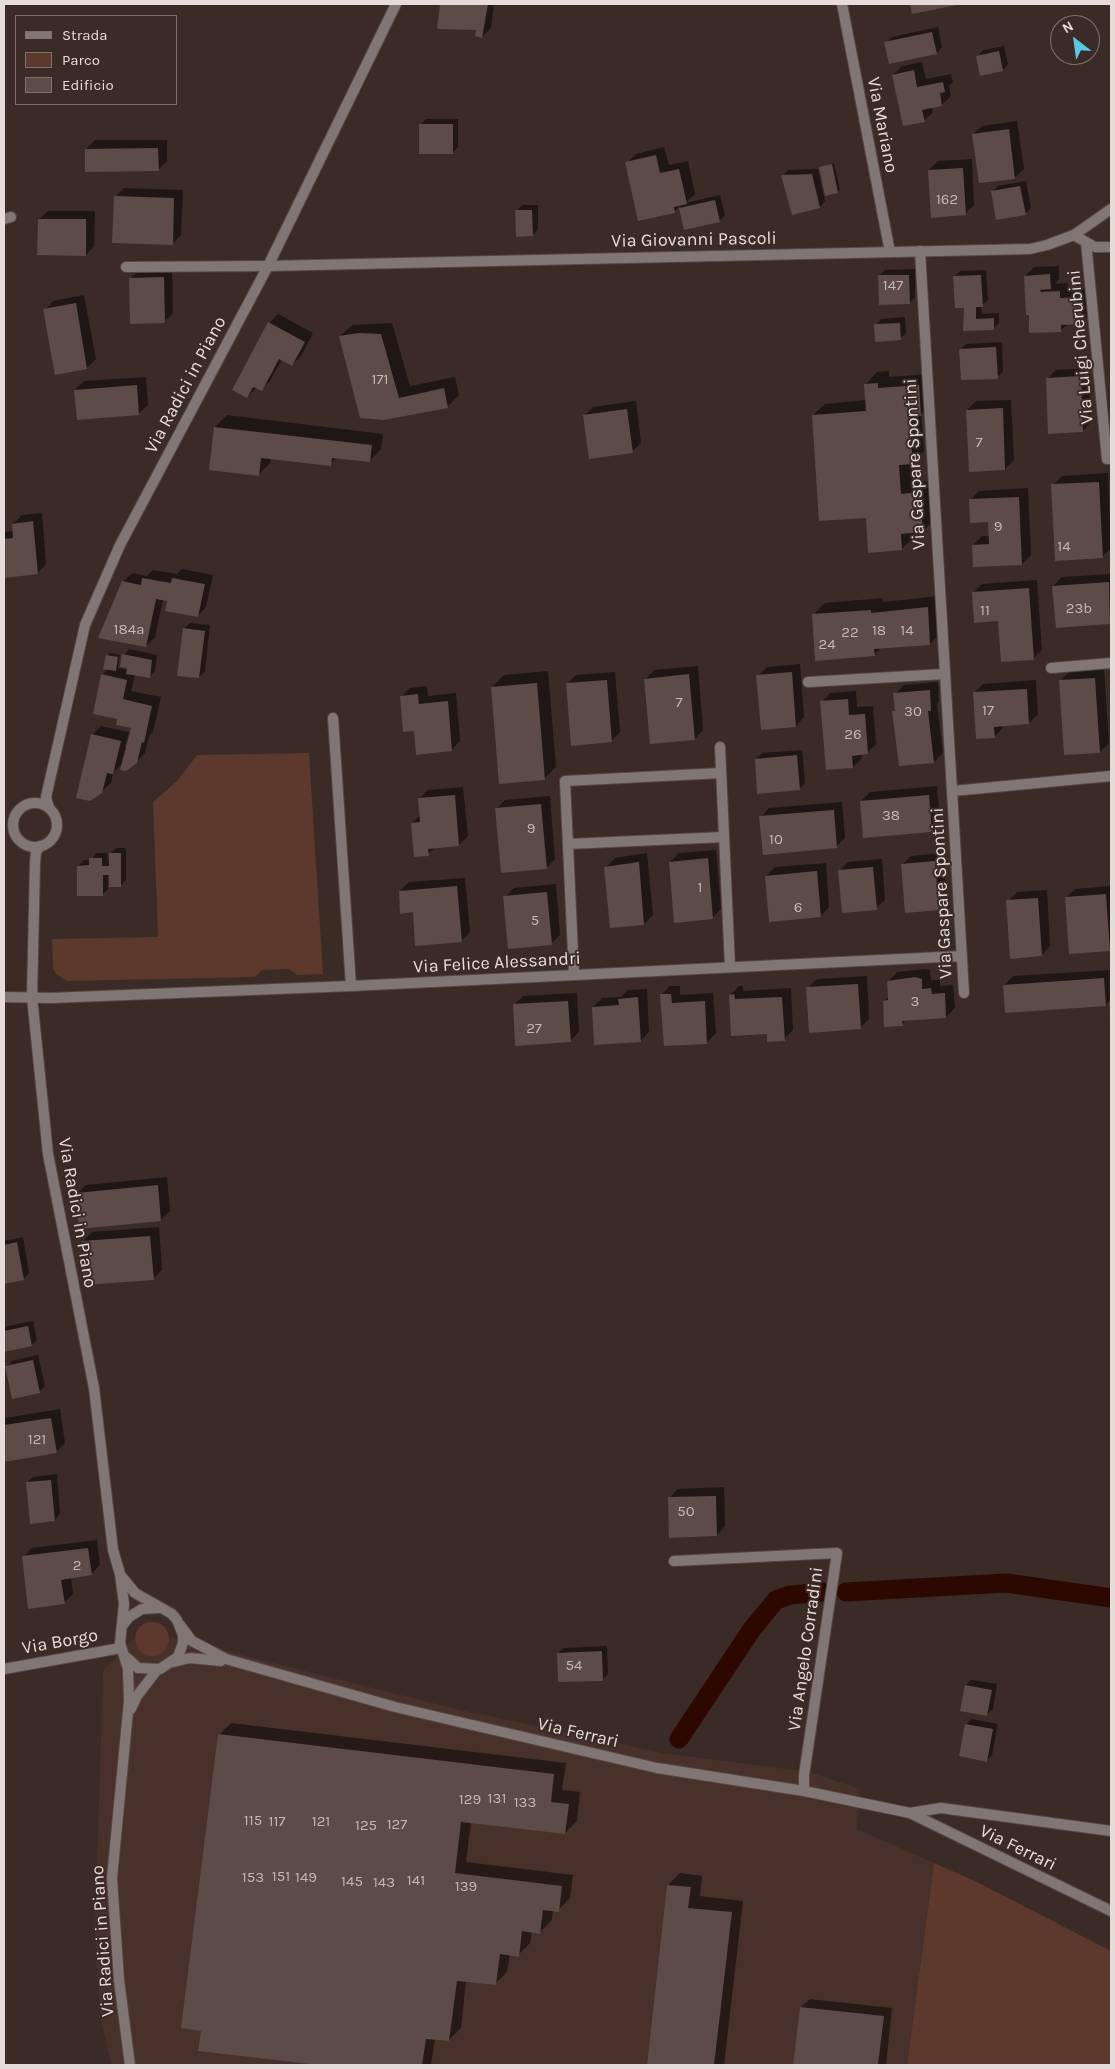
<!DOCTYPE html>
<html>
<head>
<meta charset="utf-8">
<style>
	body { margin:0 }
	#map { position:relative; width:1115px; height:2069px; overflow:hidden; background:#3a2b26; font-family:Karla,sans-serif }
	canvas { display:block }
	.frame { position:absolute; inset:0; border:5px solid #e6dcd9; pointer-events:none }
	.legend { position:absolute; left:15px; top:15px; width:162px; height:90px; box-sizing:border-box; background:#3a2b26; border:1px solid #7f726e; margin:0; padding:6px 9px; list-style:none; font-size:15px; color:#e6dcd9 }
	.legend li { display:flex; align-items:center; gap:10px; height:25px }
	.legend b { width:25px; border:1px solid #7f726e }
	.north { position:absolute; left:1050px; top:15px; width:50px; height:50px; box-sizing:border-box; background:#3a2b26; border:1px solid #7f726e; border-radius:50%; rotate:330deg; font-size:14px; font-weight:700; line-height:20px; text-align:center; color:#e6dcd9 }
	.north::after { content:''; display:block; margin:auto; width:18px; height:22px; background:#59c8e4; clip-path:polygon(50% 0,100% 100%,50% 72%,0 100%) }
</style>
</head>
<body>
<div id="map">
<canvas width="1115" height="2069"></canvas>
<div class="frame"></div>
<ul class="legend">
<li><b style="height:6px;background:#807775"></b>Strada</li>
<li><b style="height:14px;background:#5d382d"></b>Parco</li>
<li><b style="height:14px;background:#5c4b46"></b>Edificio</li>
</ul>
<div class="north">N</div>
</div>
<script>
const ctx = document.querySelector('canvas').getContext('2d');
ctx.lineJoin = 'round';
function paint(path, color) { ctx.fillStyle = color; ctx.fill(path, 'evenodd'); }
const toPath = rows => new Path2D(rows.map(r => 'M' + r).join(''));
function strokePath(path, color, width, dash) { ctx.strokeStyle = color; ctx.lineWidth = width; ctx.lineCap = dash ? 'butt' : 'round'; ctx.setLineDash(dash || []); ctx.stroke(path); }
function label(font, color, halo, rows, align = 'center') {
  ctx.font = font + ' Karla,sans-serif'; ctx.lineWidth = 4; ctx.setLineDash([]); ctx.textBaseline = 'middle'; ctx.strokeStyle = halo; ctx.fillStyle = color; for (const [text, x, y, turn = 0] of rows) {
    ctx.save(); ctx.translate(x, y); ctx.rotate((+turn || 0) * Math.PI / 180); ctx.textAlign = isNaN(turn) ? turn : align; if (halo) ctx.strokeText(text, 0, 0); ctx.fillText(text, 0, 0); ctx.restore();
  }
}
const built = toPath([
	[150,1632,461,1710,663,1753,809,1772,860,1789,857,1829,934,1863,907,2065,111,2065,101,2019,95,1932,103,1671,133,1639]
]);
const green = toPath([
	[309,753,323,974,297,975,289,969,262,970,255,977,67,981,57,975,53,969,52,939,158,937,153,802,177,781,197,755],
	[1108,970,1111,970,1110,1022],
	'135 1639a17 17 0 1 1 34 0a17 17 0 1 1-34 0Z',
	[934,1863,977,1882,1111,1951,1111,2065,907,2065]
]);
const shadow = toPath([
	[442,4,494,4,491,28,482,37,477,29,438,28],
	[938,27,942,47,937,53,886,43,892,37],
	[1004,46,1008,64,1003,70,978,56,983,50],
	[922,62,926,79,951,74,953,82,949,86,951,96,942,105,932,107,933,112,924,121,893,75,902,66],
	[426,119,458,119,458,147,453,152,420,125],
	[1017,121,1024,169,1015,177,973,134,982,126],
	[95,140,167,140,167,161,158,170,86,149],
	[664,147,669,165,688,161,695,194,685,203,720,195,725,215,719,221,685,229,680,206,675,211,627,163,636,154],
	[972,159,974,205,965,214,929,170,938,161],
	[834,163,840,190,837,192,821,167],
	[818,169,825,201,820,207,783,176,788,170],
	[1026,181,1031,208,1025,214,993,191,998,186],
	[124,188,183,190,181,235,172,244,115,197],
	[522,205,538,205,538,229,533,235,516,211],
	[48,211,95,211,94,246,86,255,39,219],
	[1059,266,1059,279,1055,284,1068,283,1068,289,1089,288,1090,314,1081,323,1068,324,1061,330,1025,276,1034,267],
	[172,269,173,313,164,322,130,279,139,270],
	[915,269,915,297,910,302,879,276,885,270],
	[986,270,988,300,981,306,982,314,999,313,999,323,994,328,964,330,965,306,954,277,960,271],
	[84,295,96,359,87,368,45,310,53,301],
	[278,314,313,333,301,356,292,365,282,359,270,381,261,390,256,388,247,397,269,323],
	[905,317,906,333,900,339,876,325,881,319],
	[392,323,410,386,455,377,459,395,447,407,384,419,340,336,352,325],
	[1002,342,1003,372,997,377,961,349,966,344],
	[1089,368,1091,422,1083,431,1047,379,1056,370],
	[889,371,889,377,930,374,932,403,921,414,924,451,912,463,913,482,932,481,935,519,923,531,913,532,914,537,902,549,867,517,813,415,825,404,867,400,866,384,877,372],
	[146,377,148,405,139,413,75,390,84,381],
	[1011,400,1014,460,1005,469,967,410,976,401],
	[636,401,641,443,633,451,584,416,593,407],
	[227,415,383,434,381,449,369,461,338,457,330,464,271,457,270,463,259,474,215,427],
	[1108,473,1111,548,1102,557,1053,485,1062,476],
	[1028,488,1031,555,1022,564,973,545,982,536,990,536,989,521,970,500,979,491],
	[42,513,46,564,38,573,4,577,4,532,14,531,13,524,22,515],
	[182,569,213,575,206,607,198,616,163,599,155,637,146,646,123,582,132,573,147,576,153,570,177,574],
	[1111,574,1110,623,1053,586,1062,577],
	[1037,580,1042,650,1033,659,973,593,982,584],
	[939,596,941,632,930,644,882,647,874,655,813,615,825,603,883,598,883,602],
	[190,623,210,625,205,671,199,677,184,629],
	[129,649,157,655,155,671,149,677,135,674,131,691,161,697,153,732,149,736,145,753,136,762,124,762,113,773,111,783,101,792,92,735,101,726,129,732,125,747,128,748,133,727,118,718,102,675,109,668,108,656,110,653,120,655,118,668,128,670,124,655],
	[800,664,804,717,796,726,758,676,767,667],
	[698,666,703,730,695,739,646,679,654,670],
	[1104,669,1109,743,1100,752,1060,681,1069,672],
	[548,671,556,767,544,779,492,687,504,675],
	[615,672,620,732,611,741,567,684,576,675],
	[1036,680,1038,714,1029,723,1003,725,1003,728,994,737,974,693,983,684],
	[938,682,939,701,937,704,943,753,934,762,896,746,895,694,904,685],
	[427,686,428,696,456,693,460,741,451,750,415,729,401,697,410,688],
	[856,691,857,707,873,706,876,744,867,753,861,754,862,758,853,767,822,702,830,693],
	[802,750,805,783,799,789,756,759,762,753],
	[937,786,940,822,931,830,861,801,870,792],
	[463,787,468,836,459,845,436,847,428,854,412,823,421,815,419,799,428,790],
	[550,796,555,859,546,868,496,809,505,800],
	[842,802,845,838,836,847,761,817,769,808],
	[116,848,126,848,126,880,120,886,111,874,108,874,108,889,102,895,78,866,84,860,91,860,96,853,107,853,108,861,110,861,110,854],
	[716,850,721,909,712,918,670,862,679,853],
	[647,853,653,915,644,924,606,867,615,858],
	[943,853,947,899,938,908,902,865,911,856],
	[882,859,885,900,876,908,839,871,848,862],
	[826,863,829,907,821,916,766,876,775,867],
	[465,878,470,932,462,940,414,911,400,891,409,882],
	[556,884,560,935,551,944,505,897,514,888],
	[1111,886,1111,948,1110,950,1066,898,1075,889],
	[1047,890,1050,946,1042,955,1008,901,1017,892],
	[925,969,930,970,931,980,940,980,940,986,953,985,955,1008,946,1017,907,1019,902,1024,884,1001,889,996,889,981,897,972],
	[1111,970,1111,999,1105,1005,1004,985,1013,976],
	[867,976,869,1019,860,1028,808,988,817,979],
	[670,986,680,986,680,995,713,993,716,1033,707,1042,661,995],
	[739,986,743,986,743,991,791,988,793,1030,784,1039,768,1033,730,995],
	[647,989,649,1032,640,1041,593,1007,602,998,621,997,628,990],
	[577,993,579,1032,570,1041,514,1005,523,996],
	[167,1177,170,1211,161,1220,80,1227,77,1194,86,1185],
	[159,1227,162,1270,153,1279,83,1241,92,1232],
	[23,1237,29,1273,24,1279,4,1282,4,1241],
	[33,1321,37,1340,32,1345,4,1351,4,1327],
	[38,1355,45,1386,39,1392,7,1367,12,1361],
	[60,1409,65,1443,56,1452,4,1461,5,1418],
	[57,1474,60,1514,55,1520,27,1482,33,1477],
	[724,1487,725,1526,717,1535,669,1498,678,1489],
	[97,1540,100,1565,91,1574,71,1577,73,1594,64,1603,23,1557,32,1548],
	[607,1646,608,1674,603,1679,558,1653,564,1648],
	[971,1680,997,1684,993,1709,987,1714,966,1685],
	[972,1719,998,1724,992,1755,987,1760,966,1724],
	[231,1723,566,1763,562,1790,580,1792,577,1821,565,1833,471,1822,466,1862,573,1875,570,1898,558,1910,553,1910,552,1920,540,1932,532,1931,530,1943,518,1955,510,1954,507,1972,495,1984,466,1981,461,2028,449,2040,435,2039,431,2065,329,2065,200,2050,219,1735],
	[680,1873,702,1876,700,1896,743,1901,724,2065,648,2065,668,1885],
	[810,1999,892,2008,886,2065,795,2065,801,2007]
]);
const canal = toPath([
	[846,1592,1006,1583,1111,1598],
	[679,1739,752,1629,776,1600,790,1595,825,1592]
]);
const building = toPath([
	[440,4,488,4,482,38,475,36,476,30,437,29],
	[910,4,957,4,957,5,912,14],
	[932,32,937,54,889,64,884,42],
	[999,51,1003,71,980,76,976,56],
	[914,70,917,87,943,82,945,92,940,93,942,106,922,110,925,122,903,126,892,75],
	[419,124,453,124,453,154,419,154],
	[1009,129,1015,179,979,183,972,134],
	[158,148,159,171,85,172,85,149],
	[656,155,660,173,679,169,687,204,674,207,675,213,638,221,625,162],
	[832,164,838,193,825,196,819,167],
	[963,168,966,215,931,218,928,170],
	[812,174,820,208,792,215,781,175],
	[1020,186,1026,215,996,220,991,191],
	[114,196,174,198,173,245,112,243],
	[715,200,720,222,684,230,679,208],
	[515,210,532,210,533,236,516,237],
	[38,219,86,219,86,256,37,255],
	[1050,274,1051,289,1040,290,1041,292,1060,291,1060,298,1080,297,1082,324,1061,325,1061,332,1029,333,1029,315,1026,315,1024,276],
	[878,275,909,275,910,304,879,305],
	[981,275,983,307,976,307,976,319,994,318,994,330,963,331,964,308,955,308,953,276],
	[164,277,165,323,130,324,129,278],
	[76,303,87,369,55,375,43,309],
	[268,322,305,342,292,366,279,359,262,391,253,387,247,398,232,390],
	[900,323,901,340,875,342,874,324],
	[359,333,381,334,399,398,444,388,448,408,384,420,360,418,339,336],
	[996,347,998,379,961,380,959,349],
	[1081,376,1083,432,1048,434,1046,378],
	[878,383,878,388,919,385,921,416,909,417,913,464,899,465,901,494,920,492,923,532,901,534,902,550,868,553,866,518,819,521,812,415,866,411,864,384],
	[137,385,139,415,77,420,74,390],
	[1003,408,1005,470,969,472,966,410],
	[627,409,633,453,589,459,583,415],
	[214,427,372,445,370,462,332,458,331,466,261,458,259,476,209,470],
	[1099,482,1103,558,1055,561,1051,484],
	[1019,497,1022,565,973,567,972,545,989,544,988,522,970,523,969,499],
	[33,521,38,574,4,578,4,539,13,538,12,524],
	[142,578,171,583,172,578,205,584,198,617,165,611,167,601,156,599,146,647,98,638,122,581,141,585],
	[1109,582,1110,624,1056,628,1052,586],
	[1029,588,1034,660,1001,662,998,621,974,623,972,592],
	[928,607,930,645,874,649,875,656,815,661,812,614,871,610,871,613],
	[183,628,205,631,199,678,177,676],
	[122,654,152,660,150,678,126,674,127,668,120,667],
	[106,655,118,657,116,671,103,669],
	[792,672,796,727,761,730,756,675],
	[101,674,127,680,123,699,152,706,144,743,142,742,137,763,126,771,120,770,131,728,116,725,117,719,93,714],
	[689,674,695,740,650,744,644,679],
	[1095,678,1100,753,1064,755,1059,680],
	[607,680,612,742,571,746,566,683],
	[537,683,545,780,499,784,491,687],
	[1027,689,1029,724,994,727,995,738,976,739,973,692],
	[930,690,931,711,928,711,934,763,899,766,892,711,895,711,893,693],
	[418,694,419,704,448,701,452,751,416,755,414,731,403,732,400,696],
	[848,699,849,715,865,714,868,754,852,756,853,768,826,770,820,701],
	[91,734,121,741,113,774,107,773,102,793,90,801,76,798],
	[797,755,800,790,757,794,755,759],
	[455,795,459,846,428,849,429,856,414,857,411,823,420,822,418,798],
	[929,795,932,832,863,838,860,801],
	[541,804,547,869,501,873,495,808],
	[834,810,837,848,763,855,759,816],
	[109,853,121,853,121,887,109,887,109,875,103,875,103,896,77,896,77,866,89,865,89,858,102,858,102,866,109,866],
	[708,858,713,919,674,923,669,862],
	[935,861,939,910,905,913,901,864],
	[639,862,644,925,610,928,604,867],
	[873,867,877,910,842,913,838,870],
	[817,871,821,917,769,922,765,876],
	[457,886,462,942,415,946,413,912,400,914,399,891],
	[547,892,552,945,508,949,503,896],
	[1106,894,1110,951,1069,954,1065,897],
	[1038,898,1042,956,1010,959,1006,900],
	[915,977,922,979,922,989,931,988,932,994,945,993,946,1018,902,1021,903,1026,884,1027,883,1001,888,1000,887,981],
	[1104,978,1106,1006,1005,1013,1003,985],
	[858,984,861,1029,809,1033,806,987],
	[660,994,671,994,672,1003,705,1001,707,1044,664,1046],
	[734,994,735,999,782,997,785,1041,767,1042,767,1034,731,1036,729,995],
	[638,997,641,1042,594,1045,592,1007,619,1005,618,999],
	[568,1001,571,1042,515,1046,513,1004],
	[158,1185,161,1221,79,1229,76,1193],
	[150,1236,154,1280,85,1285,82,1241],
	[17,1242,24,1280,4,1284,4,1245],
	[28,1326,32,1346,4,1352,4,1331],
	[33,1360,40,1393,12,1399,5,1366],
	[51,1418,57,1453,4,1462,4,1425],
	[51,1480,55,1521,30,1524,26,1482],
	[716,1496,717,1536,669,1538,668,1497],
	[88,1548,92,1575,61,1580,65,1604,28,1609,22,1556],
	[602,1651,603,1681,558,1682,557,1653],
	[965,1685,992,1690,987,1716,960,1711],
	[965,1724,993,1729,987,1762,959,1756],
	[218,1734,554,1774,551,1802,569,1804,565,1834,461,1822,455,1873,562,1886,559,1912,543,1910,540,1934,522,1931,519,1957,500,1954,496,1985,457,1981,449,2041,426,2039,422,2065,319,2065,198,2051,201,2031,181,2028],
	[667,1885,691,1887,688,1908,732,1912,714,2065,647,2065],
	[800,2007,884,2016,878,2065,793,2065]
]);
const service = toPath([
	[1086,242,1095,247,1111,247]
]);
const minor = toPath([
	[842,4,890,252],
	[4,219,11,217],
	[1074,235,1086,242,1107,459,1111,459],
	[920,251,964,993],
	[126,267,268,266],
	[1051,668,1111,663],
	[808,682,944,674],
	[333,718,351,986],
	[720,747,730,967],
	[953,791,1111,776],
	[568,844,724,837],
	[574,975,565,781,721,773],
	[4,997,51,998,351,986,962,956],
	[674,1561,837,1553,804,1775,804,1791],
	[180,1625,192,1641,226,1659,395,1707,657,1768,804,1791,910,1813,1111,1911],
	[173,1662,190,1658,221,1661],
	[4,1669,121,1648],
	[910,1813,941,1808,1111,1831]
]);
const tertiary = toPath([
	[268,266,1030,249,1047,245,1074,235,1111,209],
	'13 825a22 22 0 1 1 44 0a22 22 0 1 1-44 0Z',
	[49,808,46,797,85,625,120,545,268,266,396,4],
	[40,846,36,852,35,863,32,997,48,1154,94,1388,113,1550,120,1574,124,1604,120,1643,128,1669,129,1701,112,1878,119,1980,130,2065],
	[122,1577,135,1593,172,1614,177,1620,183,1635,183,1643,178,1657,160,1669,138,1668,126,1657],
	[123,1625,129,1617,142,1609,159,1608],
	[131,1709,137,1696,157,1670]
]);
const numberNames = [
	["162",947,200],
	["147",893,286],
	["171",380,380],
	["7",979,443],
	["9",998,527],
	["14",1064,547],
	["23b",1079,609],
	["11",985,611],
	["184a",129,630],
	["18",879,631],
	["14",907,631],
	["22",850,633],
	["24",827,645],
	["7",679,703],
	["17",988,711],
	["30",913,712],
	["26",853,735],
	["38",891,816],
	["9",531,829],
	["10",776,840],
	["1",700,888],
	["6",798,908],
	["5",535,921],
	["3",915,1002],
	["27",534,1029],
	["121",37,1440],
	["50",686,1512],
	["2",77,1566],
	["54",574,1666],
	["131",497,1799],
	["129",470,1800],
	["133",525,1803],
	["115",253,1821],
	["117",277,1822],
	["121",321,1822],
	["127",397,1825],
	["125",366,1826],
	["151",281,1877],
	["153",253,1878],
	["149",306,1878],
	["141",416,1881],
	["145",352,1882],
	["143",384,1883],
	["139",466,1887]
];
const streetNames = [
	["Via Mariano",882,125,79],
	["Via Giovanni Pascoli",694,240,-1],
	["Via Luigi Cherubini",1081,347,-95],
	["Via Radici in Piano",186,385,-62],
	["Via Gaspare Spontini",915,464,-93],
	["Via Gaspare Spontini",942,893,-93],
	["Via Felice Alessandri",497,963,-3],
	["Via Radici in Piano",77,1213,80],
	["Via Borgo",60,1642,-10],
	["Via Angelo Corradini",806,1649,-82],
	["Via Ferrari",578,1733,13],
	["Via Ferrari",1018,1848,26],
	["Via Radici in Piano",103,1941,-94]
];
paint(built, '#47312a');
paint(green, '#5d382d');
paint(shadow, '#0007');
strokePath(canal, '#2d0801', 19);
paint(building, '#5c4b46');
strokePath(service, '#564743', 12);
strokePath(minor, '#564743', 12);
strokePath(tertiary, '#564743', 12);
strokePath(service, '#807775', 10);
strokePath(minor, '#807775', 10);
strokePath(tertiary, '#807775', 10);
label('15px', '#c4b8b4', null, numberNames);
label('18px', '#e6dcd9', '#3a2b26', streetNames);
</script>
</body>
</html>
